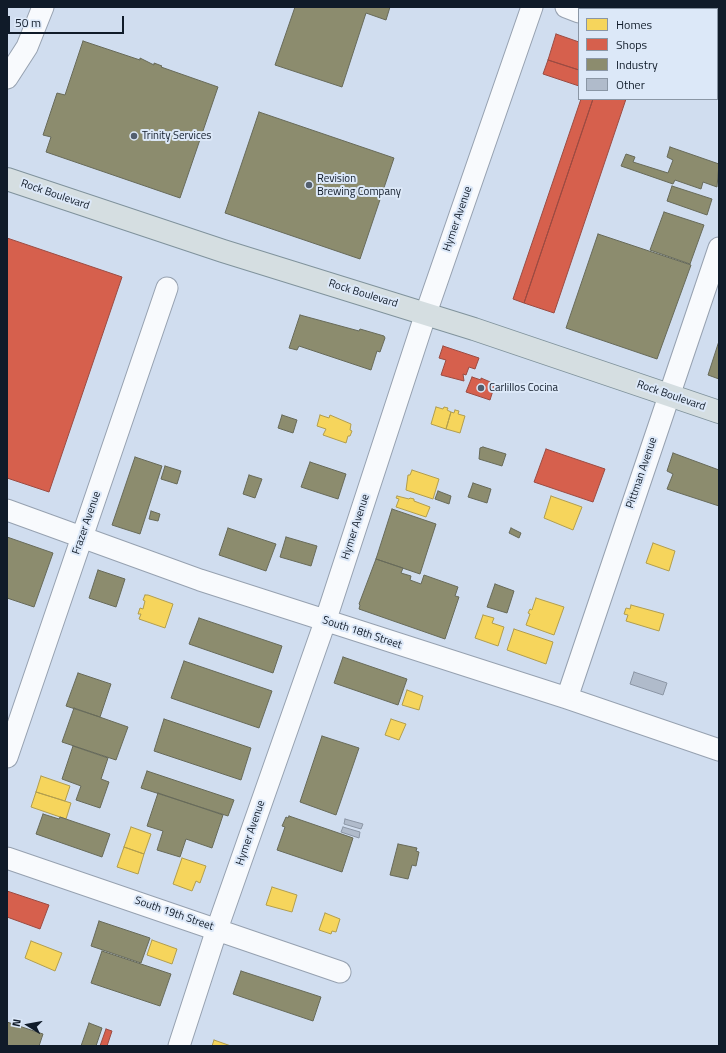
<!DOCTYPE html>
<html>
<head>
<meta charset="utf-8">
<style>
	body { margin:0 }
	#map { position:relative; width:726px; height:1053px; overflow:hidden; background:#d0ddef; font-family:"Titillium Web",sans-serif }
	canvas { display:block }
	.frame { position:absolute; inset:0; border:8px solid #101b29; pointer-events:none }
	.legend { position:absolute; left:578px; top:8px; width:140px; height:92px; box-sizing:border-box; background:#dce8f8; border:1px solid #8a96a5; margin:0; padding:5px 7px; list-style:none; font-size:12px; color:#101b29 }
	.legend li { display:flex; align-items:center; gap:8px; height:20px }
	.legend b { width:20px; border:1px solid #8a96a5 }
	.north { position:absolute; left:8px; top:1005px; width:40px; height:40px; -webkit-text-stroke:3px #dce8f8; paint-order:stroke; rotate:281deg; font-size:11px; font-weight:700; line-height:16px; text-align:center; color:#101b29 }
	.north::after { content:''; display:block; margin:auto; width:14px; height:18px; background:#101b29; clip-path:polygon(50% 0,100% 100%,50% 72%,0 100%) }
	.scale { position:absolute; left:8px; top:16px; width:116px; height:18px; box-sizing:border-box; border:2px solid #101b29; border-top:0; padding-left:5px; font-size:12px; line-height:14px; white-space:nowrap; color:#101b29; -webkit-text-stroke:3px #dce8f8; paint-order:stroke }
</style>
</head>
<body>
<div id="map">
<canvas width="726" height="1053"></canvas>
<div class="frame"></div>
<ul class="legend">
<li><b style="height:11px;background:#f6d55c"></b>Homes</li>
<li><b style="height:11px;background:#d6604d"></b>Shops</li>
<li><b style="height:11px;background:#8c8c6e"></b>Industry</li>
<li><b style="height:11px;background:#b0bbcb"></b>Other</li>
</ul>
<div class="north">N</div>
<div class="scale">50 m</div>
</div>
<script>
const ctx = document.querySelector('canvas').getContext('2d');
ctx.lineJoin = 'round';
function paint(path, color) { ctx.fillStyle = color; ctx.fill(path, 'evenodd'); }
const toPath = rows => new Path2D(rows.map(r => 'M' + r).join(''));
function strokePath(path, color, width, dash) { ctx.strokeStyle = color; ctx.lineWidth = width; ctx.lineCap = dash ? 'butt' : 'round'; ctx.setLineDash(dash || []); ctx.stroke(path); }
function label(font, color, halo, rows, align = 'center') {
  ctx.font = font + ' "Titillium Web",sans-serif'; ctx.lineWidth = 4; ctx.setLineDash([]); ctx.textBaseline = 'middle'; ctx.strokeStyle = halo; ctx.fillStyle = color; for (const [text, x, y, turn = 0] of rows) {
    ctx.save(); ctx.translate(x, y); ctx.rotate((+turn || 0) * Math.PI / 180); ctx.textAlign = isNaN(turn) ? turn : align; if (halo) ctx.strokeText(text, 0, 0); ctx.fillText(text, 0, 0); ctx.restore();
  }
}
const homes = toPath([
	[436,407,443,409,444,407,448,408,447,410,451,412,446,429,431,424,436,407],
	[455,410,459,411,458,414,465,416,460,433,446,429,451,412,454,413,455,410],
	[320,415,329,418,330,415,351,424,350,430,352,431,350,436,348,436,346,443,323,435,326,429,317,426,320,415],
	[412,470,439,479,433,499,406,490,408,475,410,475,412,470],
	[397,496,409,499,410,498,414,499,414,501,430,507,426,517,396,507,399,499,396,498,397,496],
	[551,496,582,507,573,530,544,518,551,496],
	[653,543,675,551,669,571,646,563,653,543],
	[145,595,148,595,173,604,165,628,139,619,141,614,138,614,140,608,143,609,145,601,143,600,145,595],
	[536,598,564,607,554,635,526,625,530,614,528,613,530,609,532,610,536,598],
	[631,605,664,614,659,631,626,621,628,615,624,614,626,608,630,609,631,605],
	[483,615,494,618,492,623,504,627,498,646,475,638,483,615],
	[514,629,553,642,546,664,507,650,514,629],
	[407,690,423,696,419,710,402,705,407,690],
	[391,719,406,724,399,740,385,735,391,719],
	[41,776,70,786,65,801,36,792,41,776],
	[36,792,71,803,66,819,31,807,36,792],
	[131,827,151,834,144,854,124,847,131,827],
	[124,847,144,854,138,874,117,867,124,847],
	[182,858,206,866,200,883,196,881,192,891,173,884,182,858],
	[272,887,297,895,292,912,266,905,272,887],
	[325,913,340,919,336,932,332,931,331,934,319,930,325,913],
	[152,940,177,949,172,964,147,955,152,940],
	[31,941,62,953,55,971,25,958,31,941],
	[214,1040,231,1046,212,1046,214,1040]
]);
const shops = toPath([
	[556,34,579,42,579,70,548,60,556,34],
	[548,60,579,70,579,86,543,74,548,60],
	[581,99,593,99,524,303,513,299,581,99],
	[593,99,626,99,554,313,524,303,593,99],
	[7,238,122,277,49,492,7,478,7,238],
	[443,346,479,358,475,369,469,367,466,375,463,374,464,381,441,375,446,360,439,358,443,346],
	[472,377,481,380,481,378,495,384,490,400,466,392,472,377],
	[546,449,605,469,593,502,534,482,546,449],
	[7,891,49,905,40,929,7,917,7,891],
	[106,1029,112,1031,107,1046,100,1046,106,1029]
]);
const industry = toPath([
	[295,7,390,7,386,20,366,13,342,87,275,65,295,7],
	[719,7,719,35,717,35,717,13,719,7],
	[83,41,140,60,140,58,154,65,154,63,162,66,161,67,218,87,180,198,46,152,51,137,43,135,57,93,65,95,83,41],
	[259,112,394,158,360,259,225,213,259,112],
	[670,147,719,164,717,187,703,182,701,189,675,180,673,184,621,166,626,154,635,157,633,162,668,173,673,160,667,157,670,147],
	[672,186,712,199,707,215,667,201,672,186],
	[664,212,704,225,690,264,650,250,664,212],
	[598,234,691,265,657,359,566,328,598,234],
	[300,315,359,331,360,329,384,336,385,338,380,352,377,351,371,370,299,346,297,350,289,348,300,315],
	[719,341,719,379,708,375,719,341],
	[282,415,297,420,293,433,278,428,282,415],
	[483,447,506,454,502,466,479,459,480,448,483,447],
	[673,453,719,470,719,506,667,489,673,474,667,471,673,453],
	[135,457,162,466,140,534,112,525,135,457],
	[310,462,346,474,338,499,301,487,310,462],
	[165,466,181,471,177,484,161,479,165,466],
	[249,475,262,479,255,498,243,494,249,475],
	[473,483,491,489,487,503,468,497,473,483],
	[438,491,451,496,449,504,435,499,438,491],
	[392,509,436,524,420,574,376,559,392,509],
	[151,511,160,514,158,521,149,519,151,511],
	[228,528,276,544,266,571,219,555,228,528],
	[511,528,521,533,519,538,509,533,511,528],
	[7,537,53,553,34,607,7,598,7,537],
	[286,537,317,546,311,566,280,557,286,537],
	[376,559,403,568,401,573,411,576,410,580,421,584,424,575,458,587,455,596,459,597,445,639,359,609,360,605,359,604,376,559],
	[98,570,125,579,116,607,89,598,98,570],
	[495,584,514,591,507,613,487,607,495,584],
	[199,618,282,646,273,673,189,644,199,618],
	[343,657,407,679,398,705,334,683,343,657],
	[184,661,272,691,259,728,171,698,184,661],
	[78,673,111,684,100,717,66,706,78,673],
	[74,708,128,727,116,760,62,742,74,708],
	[164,719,251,748,241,780,154,751,164,719],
	[322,736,359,748,336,815,300,802,322,736],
	[73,746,108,758,101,779,109,782,100,808,76,800,81,786,62,779,73,746],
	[147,771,234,800,228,816,141,788,147,771],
	[158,793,223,815,212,848,186,839,180,857,157,850,163,831,147,826,158,793],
	[43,814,59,819,60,817,110,834,102,857,36,834,43,814],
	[289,816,353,838,342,872,277,850,285,827,282,826,286,817,288,818,289,816],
	[398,844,417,848,416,851,419,852,416,866,412,865,408,879,390,875,398,844],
	[99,921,150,938,141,963,91,946,99,921],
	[102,951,171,974,160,1006,91,983,102,951],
	[241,971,321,997,313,1021,233,994,241,971],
	[7,1022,43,1034,39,1046,7,1046,7,1022],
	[89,1023,102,1028,96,1046,81,1046,89,1023]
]);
const building = toPath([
	[634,672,667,683,663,695,630,684,634,672],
	[345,819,363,824,361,829,344,824,345,819],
	[343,827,360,832,359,838,341,832,343,827]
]);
const minor = toPath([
	[566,7,579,12],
	[717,59,719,59],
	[7,78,27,47,43,7],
	[7,510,200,580,567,698,719,750],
	[567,698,719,248],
	[7,757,167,288],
	[7,858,340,972],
	[179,1046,217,929,325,622,426,313,532,7]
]);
const major = toPath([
	[7,179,223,251,474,329,719,412]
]);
const markers = [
	[134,136,4,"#535f6e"],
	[309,185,4,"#535f6e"],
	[481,388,4,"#535f6e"]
];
const poiNames = [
	["Trinity Services",142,136],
	["Revision",317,179],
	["Brewing Company",317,192],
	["Carlillos Cocina",489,388]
];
const streetNames = [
	["Rock Boulevard",55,195,19],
	["Hymer Avenue",458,219,-71],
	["Rock Boulevard",363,294,17],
	["Rock Boulevard",671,396,19],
	["Pittman Avenue",642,473,-71],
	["Frazer Avenue",87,523,-71],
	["Hymer Avenue",356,527,-72],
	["South 18th Street",362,633,18],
	["Hymer Avenue",251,833,-71],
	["South 19th Street",174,914,19]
];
paint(homes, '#f6d55c');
strokePath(homes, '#b19d4d', 1);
paint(shops, '#d6604d');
strokePath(shops, '#9b4b42', 1);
paint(industry, '#8c8c6e');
strokePath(industry, '#676a59', 1);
paint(building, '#b0bbcb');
strokePath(building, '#8b96a5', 1);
strokePath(minor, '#96a1b0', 23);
strokePath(major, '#80939c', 24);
strokePath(minor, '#f8fafd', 21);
strokePath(major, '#d5dee1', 22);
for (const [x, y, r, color] of markers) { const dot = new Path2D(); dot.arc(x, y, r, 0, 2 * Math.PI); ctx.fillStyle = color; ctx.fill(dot); strokePath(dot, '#dce8f8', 1.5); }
label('11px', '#101b29', '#dce8f8', poiNames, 'left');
label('11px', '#101b29', '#dce8f8', streetNames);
</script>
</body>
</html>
